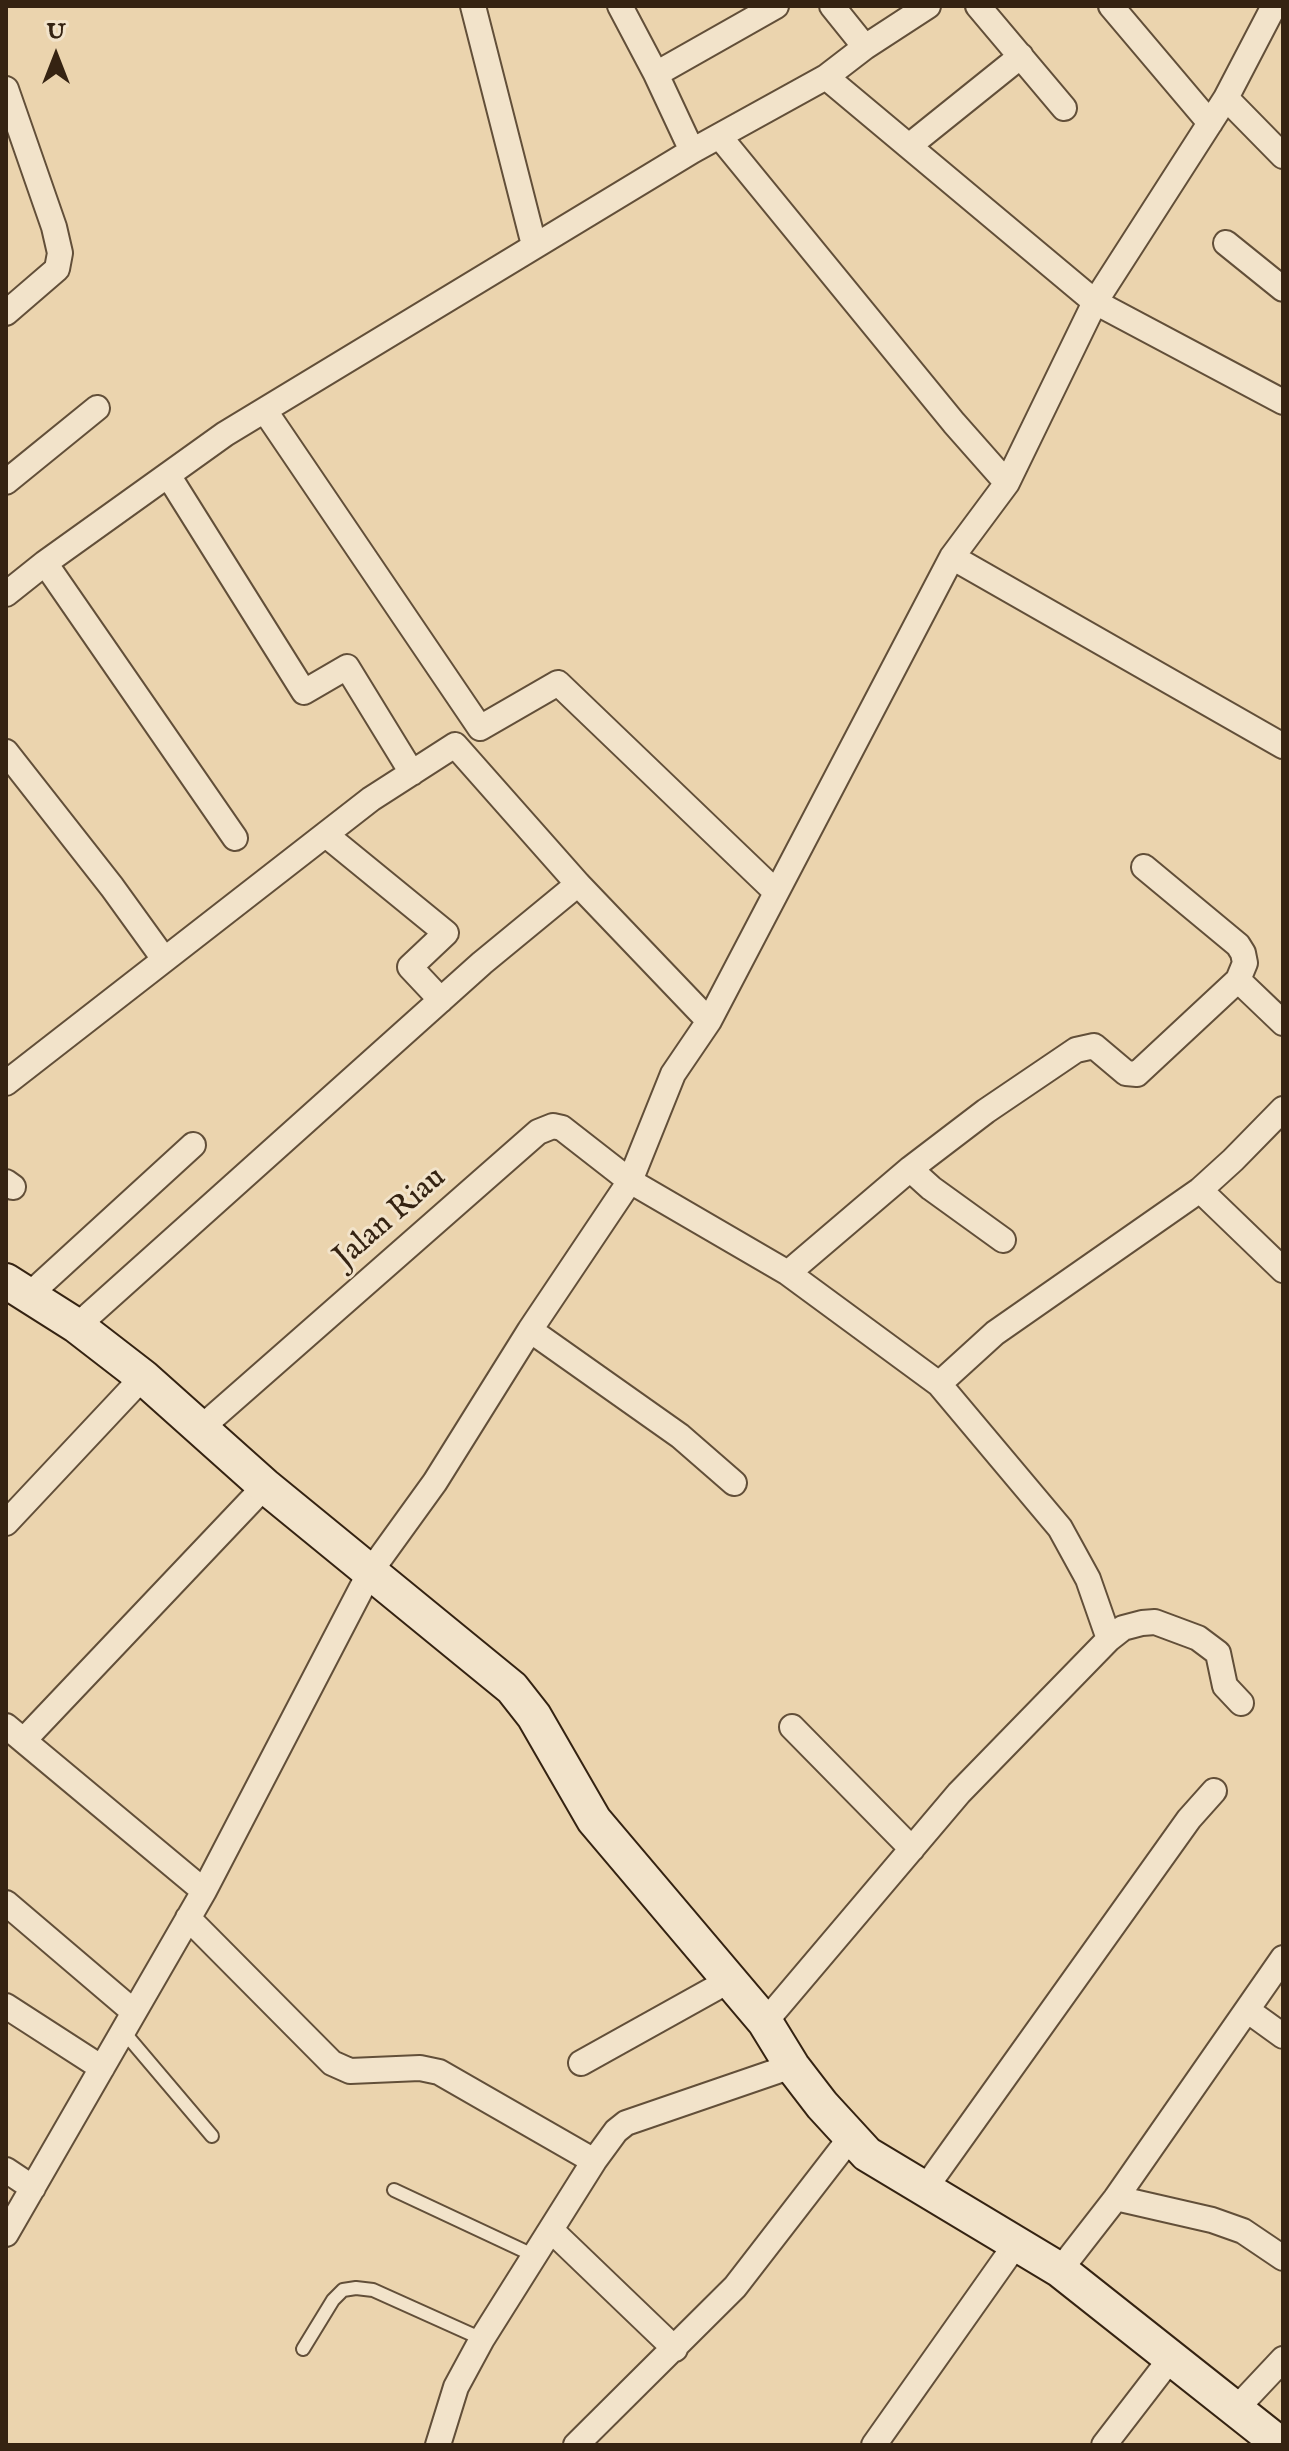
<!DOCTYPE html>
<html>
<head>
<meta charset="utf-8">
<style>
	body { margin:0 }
	#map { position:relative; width:1289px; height:2451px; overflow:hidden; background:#ebd4ae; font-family:"IM FELL English",serif }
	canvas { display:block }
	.frame { position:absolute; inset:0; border:8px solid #352312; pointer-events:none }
	.north { position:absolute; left:16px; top:16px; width:80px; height:80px; -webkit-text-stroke:6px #f2e3ca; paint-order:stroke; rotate:0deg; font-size:22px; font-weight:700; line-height:32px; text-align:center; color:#352312 }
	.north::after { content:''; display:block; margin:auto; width:28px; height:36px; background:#352312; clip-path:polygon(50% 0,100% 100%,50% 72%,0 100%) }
</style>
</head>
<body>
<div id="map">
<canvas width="1289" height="2451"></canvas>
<div class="frame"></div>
<div class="north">U</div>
</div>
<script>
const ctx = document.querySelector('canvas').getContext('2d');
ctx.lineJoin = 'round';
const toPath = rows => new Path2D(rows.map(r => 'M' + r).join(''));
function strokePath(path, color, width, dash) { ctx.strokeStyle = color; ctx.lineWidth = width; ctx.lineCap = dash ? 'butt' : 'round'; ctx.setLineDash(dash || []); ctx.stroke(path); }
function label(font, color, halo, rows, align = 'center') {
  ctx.font = font + ' "IM FELL English",serif'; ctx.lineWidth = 6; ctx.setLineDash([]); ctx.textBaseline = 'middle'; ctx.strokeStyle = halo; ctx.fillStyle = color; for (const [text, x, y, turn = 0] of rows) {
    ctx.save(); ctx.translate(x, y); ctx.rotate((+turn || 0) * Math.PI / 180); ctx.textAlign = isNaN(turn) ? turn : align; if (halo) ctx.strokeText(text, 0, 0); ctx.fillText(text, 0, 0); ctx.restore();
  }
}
const lane = toPath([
	[123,2031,212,2136],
	[394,2190,535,2256],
	[303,2349,333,2300,343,2290,356,2288,373,2290,482,2339]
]);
const street = toPath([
	[473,6,534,245],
	[620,6,656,74,692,151],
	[832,6,865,47],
	[978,6,1064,108],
	[1111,6,1210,123],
	[656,74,776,6],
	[826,77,1095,302,1283,402],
	[6,89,54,227,60,253,57,269,6,313],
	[1226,98,1283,156],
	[720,137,954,423,1007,483],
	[909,146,1021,56],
	[1226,243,1283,289],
	[265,411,480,728,558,683,776,892],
	[168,475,304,692,347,667,412,773],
	[6,482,97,408],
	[952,557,1283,746],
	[45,563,235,838],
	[6,594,45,563,225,434,692,151,826,77,865,47,928,6],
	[6,752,112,887,164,959],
	[326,835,446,933,410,967,441,1000],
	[1144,867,1238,945,1243,953,1245,963,1238,980,1283,1023],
	[6,1083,371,799,455,745,578,884,709,1021],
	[910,1169,931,1188,1003,1240],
	[6,1182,13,1187],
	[1200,1190,1283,1270],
	[788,1273,910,1169,986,1111,1076,1050,1094,1046,1126,1073,1137,1074,1238,980],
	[29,1295,193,1145],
	[77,1326,482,963,578,884],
	[530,1330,680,1436,734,1483],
	[939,1384,995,1333,1200,1190,1233,1160,1283,1109],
	[202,1427,538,1132,553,1126,562,1128,630,1181,788,1273,939,1384,1060,1528,1088,1579,1109,1639,959,1793,765,2022],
	[6,1523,143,1377],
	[1109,1639,1123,1628,1142,1623,1155,1622,1198,1638,1218,1653,1225,1686,1241,1703],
	[6,1726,204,1891],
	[792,1727,912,1849],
	[24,1740,265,1486],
	[6,1903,134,2012],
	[188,1918,332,2063,350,2071,420,2068,439,2072,594,2161],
	[6,2006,102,2068],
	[1247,2010,1283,2036],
	[581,2063,730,1980],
	[6,2170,33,2188],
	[924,2190,1189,1819,1214,1791],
	[1116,2198,1212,2220,1243,2231,1283,2258],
	[551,2230,675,2349],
	[6,2234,204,1891,370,1572,435,1482,530,1330,630,1181,673,1074,709,1021,952,557,1007,483,1095,302,1226,98,1274,6],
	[1060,2270,1116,2198,1283,1958],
	[1237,2408,1283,2359],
	[438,2445,456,2387,482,2339,594,2161,616,2131,626,2123,792,2066],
	[576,2445,735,2287,851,2137],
	[874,2445,1016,2244],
	[1104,2445,1171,2358]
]);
const secondary = toPath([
	[6,1281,77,1326,143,1377,265,1486,512,1688,534,1716,594,1820,765,2022,792,2066,822,2105,867,2154,1060,2270,1281,2445]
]);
const streetNames = [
	["Jalan Riau",391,1219,-41]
];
strokePath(lane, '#624f39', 16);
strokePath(street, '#624f39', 28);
strokePath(secondary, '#352312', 38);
strokePath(lane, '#f2e3ca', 12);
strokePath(street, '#f2e3ca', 24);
strokePath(secondary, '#f2e3ca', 34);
label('32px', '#352312', '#f2e3ca', streetNames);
</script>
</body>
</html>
